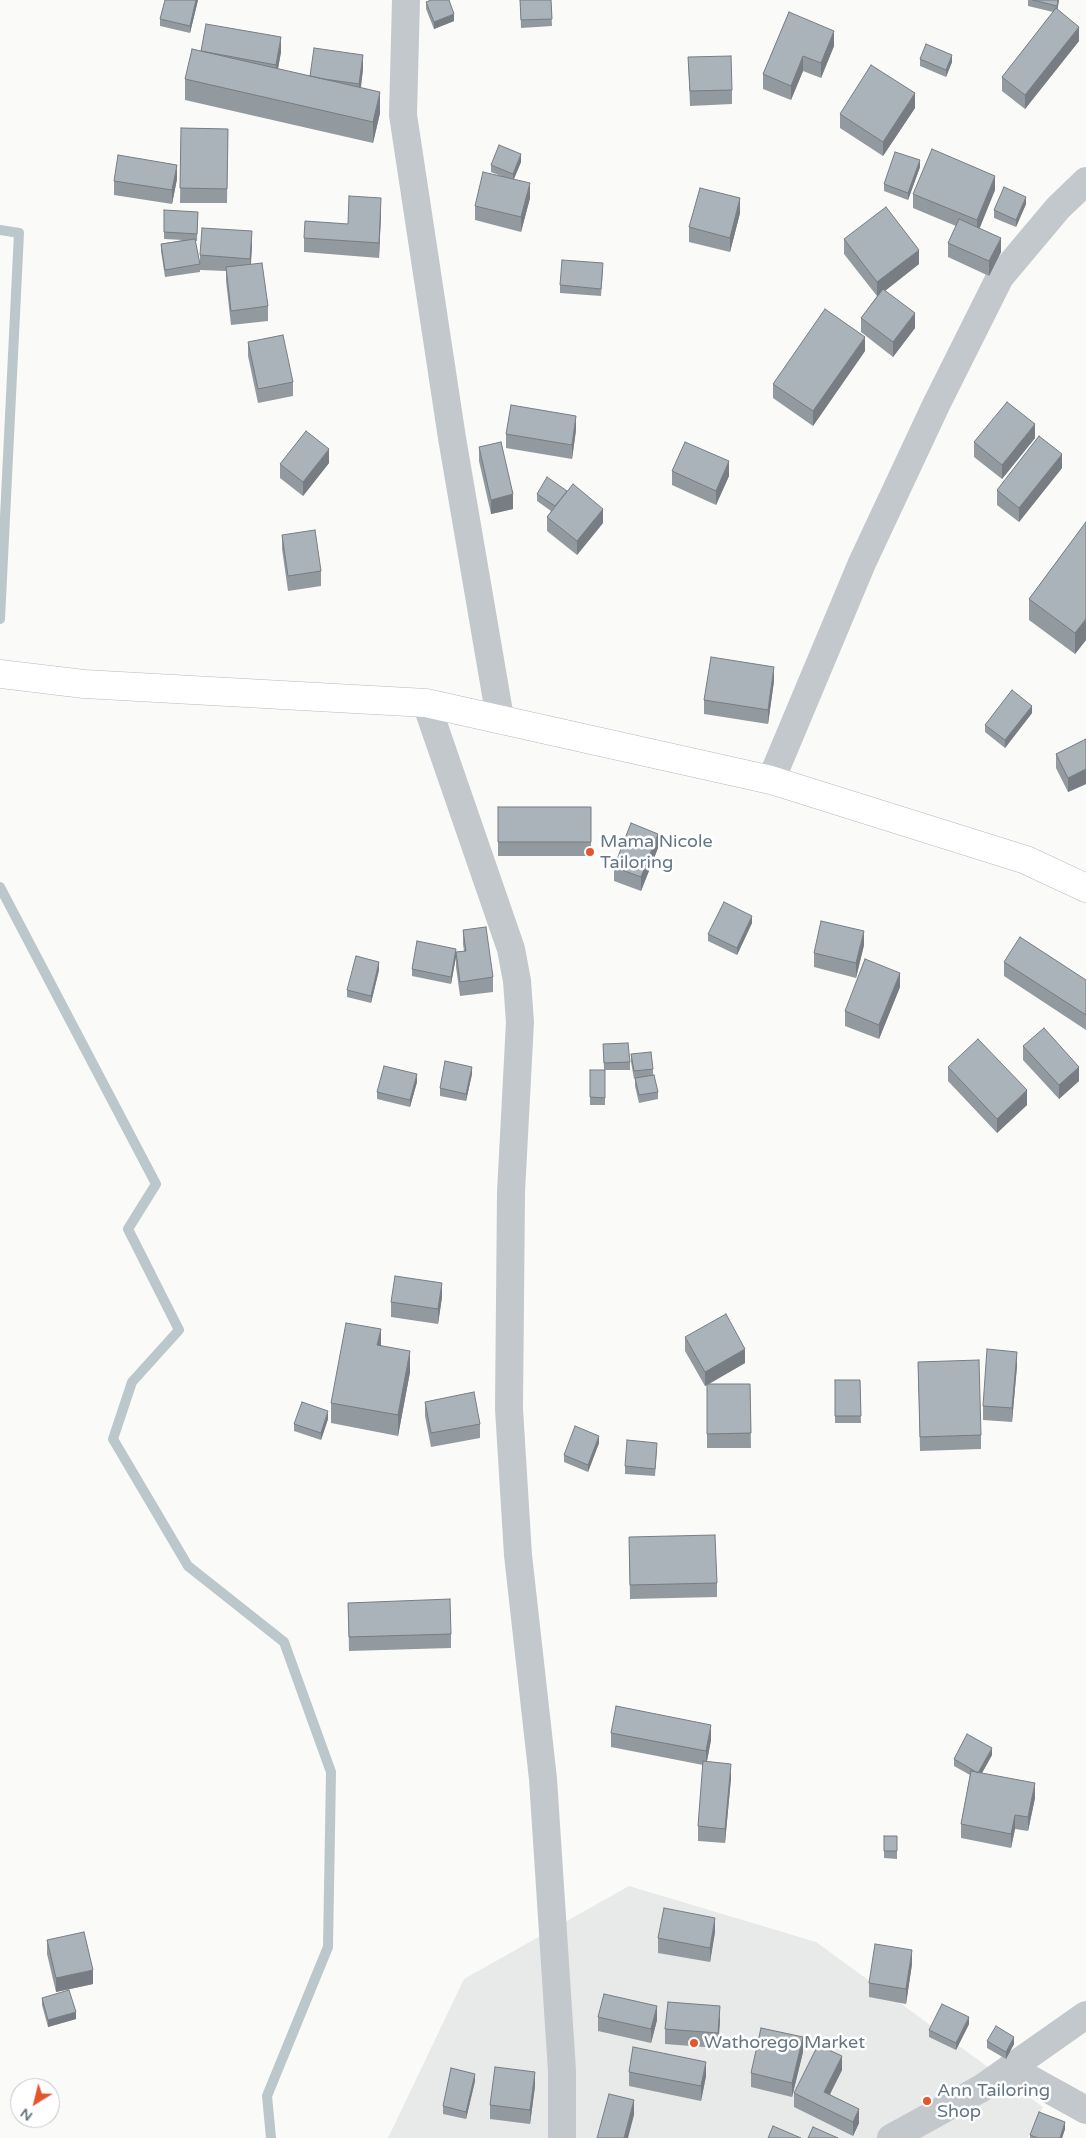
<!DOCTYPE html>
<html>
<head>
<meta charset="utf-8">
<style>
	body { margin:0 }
	#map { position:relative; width:1086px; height:2138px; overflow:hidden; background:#fafaf8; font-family:"Varela Round",sans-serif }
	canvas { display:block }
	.north { position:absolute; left:10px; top:2078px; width:50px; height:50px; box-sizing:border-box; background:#fff; border:1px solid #c1c8cd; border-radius:50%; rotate:216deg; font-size:14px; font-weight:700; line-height:20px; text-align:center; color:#657683 }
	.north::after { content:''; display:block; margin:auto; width:18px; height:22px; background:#e4572e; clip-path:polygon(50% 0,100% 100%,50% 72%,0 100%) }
</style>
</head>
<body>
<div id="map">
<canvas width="1086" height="2138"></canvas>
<div class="north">N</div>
</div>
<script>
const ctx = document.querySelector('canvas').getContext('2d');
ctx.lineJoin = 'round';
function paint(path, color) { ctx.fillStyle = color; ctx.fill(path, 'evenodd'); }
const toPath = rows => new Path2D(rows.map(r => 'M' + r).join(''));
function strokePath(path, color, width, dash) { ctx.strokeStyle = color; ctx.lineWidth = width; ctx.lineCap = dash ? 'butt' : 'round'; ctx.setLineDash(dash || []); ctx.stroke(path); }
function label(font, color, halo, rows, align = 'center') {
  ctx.font = font + ' "Varela Round",sans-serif'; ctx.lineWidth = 5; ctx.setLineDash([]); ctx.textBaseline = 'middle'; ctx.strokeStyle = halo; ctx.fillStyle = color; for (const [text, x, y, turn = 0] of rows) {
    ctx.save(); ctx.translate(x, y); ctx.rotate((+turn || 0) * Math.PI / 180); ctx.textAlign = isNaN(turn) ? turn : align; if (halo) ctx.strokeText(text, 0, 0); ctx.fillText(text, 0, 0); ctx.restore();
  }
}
const built = toPath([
	[629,1886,816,1942,1043,2107,1028,2138,388,2138,464,1979]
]);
const stream = toPath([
	[0,230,19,233,0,619],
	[0,887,156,1184,128,1229,179,1330,132,1382,113,1439,188,1566,284,1642,331,1772,328,1947,267,2096,271,2138]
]);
const minor = toPath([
	[406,0,403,115,452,438,500,718],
	[426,703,511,949,517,981,520,1022,511,1192,509,1409,518,1555,543,1779,562,2071,562,2138],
	[771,780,862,563,936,405,1000,277,1058,208,1086,181],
	[1010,2068,1086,2110],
	[891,2138,982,2088,1086,2015]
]);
const major = toPath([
	[0,674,84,684,426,703,771,780,1026,860,1086,888]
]);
const wall = toPath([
	[198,0,190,33,160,26,160,19],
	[520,0,551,0,552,26,521,28],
	[1028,0,1059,0,1057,9,1079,41,1025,109,1002,91,1002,77,1053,12,1028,6],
	[426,2,454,21,434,29,426,9],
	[789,12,834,46,821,78,803,71,791,100,763,89,763,74],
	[201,51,281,52,278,69,310,76,363,69,361,88,380,113,373,143,185,100,185,79],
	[688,57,732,90,732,104,690,106],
	[920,59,952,62,946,77,920,66],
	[915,108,883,156,840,128,840,114],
	[181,128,228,129,227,203,180,203],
	[521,162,514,179,530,198,521,232,475,220,475,206,501,176,491,172,491,165],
	[920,167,908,200,884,191,884,184],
	[177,179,172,204,114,195,114,181],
	[995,190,979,228,1001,252,989,276,948,257,948,243,956,226,913,208,913,194],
	[1026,204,1016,227,994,218,994,210],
	[198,212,197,241,195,241,200,264,200,272,165,277,161,251,161,244,183,240,164,239,164,232],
	[381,213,379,258,304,252,304,238],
	[740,213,730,252,689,242,689,227],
	[844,239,919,264,885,291,915,328,893,357,861,332,861,318,877,296,844,254],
	[252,246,251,264,268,306,268,321,231,325,226,281,226,271,200,270,200,255],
	[603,270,601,296,560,293,560,285],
	[248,342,293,382,293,396,258,403,248,356],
	[865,351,813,426,773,398,773,384],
	[576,430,572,459,506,448,506,434],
	[1035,438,1002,479,974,457,974,442],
	[479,447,513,509,491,514,479,461],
	[329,463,303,496,280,478,280,464],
	[1062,468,1019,522,997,505,997,490],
	[672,471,729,476,716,505,672,485],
	[537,494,603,523,577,555,547,531,547,517,551,511,537,501],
	[1086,522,1086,640,1075,654,1029,620,1029,599],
	[282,535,321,571,321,586,288,591,282,549],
	[774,681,768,724,704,714,704,700],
	[1032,713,1005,748,985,732,985,725],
	[1086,739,1086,784,1068,792,1056,768,1056,754],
	[498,807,591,807,591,856,498,856],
	[658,848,641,891,614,881,614,867],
	[752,923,737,955,708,941,708,934],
	[463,930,493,977,493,992,460,996,456,967,456,952,464,951,463,944],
	[864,945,856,978,814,967,814,953],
	[456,957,451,984,412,976,412,969],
	[1004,962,1086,980,1086,1030,1004,976],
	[379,970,371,1003,347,997,347,990],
	[900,987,879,1039,845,1026,845,1011],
	[603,1044,630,1062,630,1070,605,1070,605,1105,590,1105,590,1070,604,1070],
	[1023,1046,1079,1081,1059,1099,1023,1060],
	[631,1054,653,1069,653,1075,658,1092,658,1099,639,1103,635,1086,635,1078,634,1079,631,1062],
	[948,1067,1027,1105,997,1133,948,1081],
	[472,1074,466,1101,440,1096,440,1088],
	[417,1082,410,1107,377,1099,377,1092],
	[442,1297,438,1324,391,1317,391,1302],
	[685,1337,745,1363,709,1384,750,1384,751,1448,707,1448,707,1385,705,1386,685,1351],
	[381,1345,410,1372,398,1436,331,1423,331,1403],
	[918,1362,981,1435,981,1449,920,1451],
	[1017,1366,1012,1422,983,1420,983,1406],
	[835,1380,860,1380,861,1423,835,1423],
	[425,1402,480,1424,480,1438,431,1447,425,1416],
	[328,1419,321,1440,294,1431,294,1424],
	[599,1443,588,1472,564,1462,564,1455],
	[657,1450,655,1476,625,1474,625,1466],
	[629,1537,717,1583,717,1597,630,1599],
	[348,1603,451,1634,451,1648,349,1651],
	[611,1733,711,1740,707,1761,731,1778,725,1843,698,1841,698,1826,703,1765,611,1747],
	[992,1755,982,1773,1035,1798,1028,1831,1015,1829,1011,1848,961,1838,961,1824,970,1775,954,1766,954,1759],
	[884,1836,897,1836,897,1859,884,1858],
	[715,1932,710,1962,658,1953,658,1938],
	[47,1940,93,1984,56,1992,47,1954],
	[912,1964,906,2004,869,1997,869,1983],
	[42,1998,76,2019,48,2027,42,2005],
	[598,2017,657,2020,651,2043,598,2031],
	[720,2020,718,2048,665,2044,665,2029],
	[969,2024,956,2050,929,2037,929,2030],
	[987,2041,1014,2044,1006,2059,987,2048],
	[803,2052,792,2097,751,2087,751,2073],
	[842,2070,830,2094,859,2123,853,2136,794,2107,794,2093],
	[629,2072,706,2076,701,2101,629,2086],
	[475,2081,466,2119,443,2114,443,2106],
	[535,2086,530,2124,490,2119,490,2105],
	[1065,2129,1062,2138,1030,2138,1030,2135]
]);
const shadedWall = toPath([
	[196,0,198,0,190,33,190,26],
	[1058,0,1059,0,1057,13,1057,6],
	[454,14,454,21,434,29,434,22],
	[1079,27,1079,41,1025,109,1025,95],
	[834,31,834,46,821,78,821,63],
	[281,37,281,52,276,79,276,65],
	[363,55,363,69,359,99,359,84],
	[952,55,952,62,946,77,946,70],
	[803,56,803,71,791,100,791,86],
	[380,92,380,113,373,143,373,122],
	[915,93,915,108,883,156,883,142],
	[521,154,521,162,513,181,513,174],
	[920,160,920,167,908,200,908,193],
	[177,165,177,179,172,204,172,190],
	[995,176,995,190,977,235,977,220],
	[530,183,530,198,521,232,521,217],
	[1026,197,1026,204,1016,227,1016,220],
	[381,198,381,213,379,258,379,243],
	[740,198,740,213,730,252,730,238],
	[252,231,252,246,250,273,250,259],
	[1001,238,1001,252,989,276,989,261],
	[919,250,919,264,877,297,877,282],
	[915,313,915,328,893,357,893,342],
	[865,337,865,351,813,426,813,411],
	[576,416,576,430,572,459,572,445],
	[1035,424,1035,438,1002,479,1002,465],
	[329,449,329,463,303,496,303,482],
	[1062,454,1062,468,1019,522,1019,508],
	[729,461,729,476,716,505,716,491],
	[513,494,513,509,491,514,491,500],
	[603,509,603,523,577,555,577,541],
	[1086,619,1086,640,1075,654,1075,633],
	[774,667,774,681,768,724,768,710],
	[1032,706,1032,713,1005,748,1005,740],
	[1086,769,1086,784,1068,792,1068,778],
	[658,834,658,848,641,891,641,877],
	[752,916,752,923,737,955,737,948],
	[864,931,864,945,856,978,856,963],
	[456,949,456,957,451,984,451,977],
	[379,962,379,970,371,1003,371,996],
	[900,973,900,987,879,1039,879,1025],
	[472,1067,472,1074,466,1101,466,1094],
	[1079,1067,1079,1081,1059,1099,1059,1085],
	[417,1074,417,1082,410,1107,410,1100],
	[1027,1090,1027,1105,997,1133,997,1119],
	[442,1283,442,1297,438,1324,438,1309],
	[381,1329,381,1350,377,1345],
	[745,1349,745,1363,705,1386,705,1372],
	[410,1351,410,1372,398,1436,398,1415],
	[1017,1352,1017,1366,1012,1422,1012,1408],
	[328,1411,328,1419,321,1440,321,1433],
	[599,1436,599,1443,588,1472,588,1465],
	[711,1725,711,1740,706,1766,706,1751],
	[992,1748,992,1755,978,1780,978,1773],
	[731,1764,731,1778,725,1843,725,1829],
	[1035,1783,1035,1798,1028,1831,1028,1817],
	[1015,1815,1015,1829,1011,1848,1011,1834],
	[715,1918,715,1932,710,1962,710,1948],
	[912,1950,912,1964,906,2004,906,1989],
	[93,1970,93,1984,56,1992,56,1978],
	[657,2006,657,2020,651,2043,651,2029],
	[720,2006,720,2020,718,2048,718,2033],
	[76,2012,76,2019,48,2027,48,2020],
	[969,2017,969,2024,956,2050,956,2043],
	[803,2037,803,2052,792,2097,792,2083],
	[1014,2037,1014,2044,1006,2059,1006,2052],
	[842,2056,842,2070,824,2106,824,2092],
	[706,2062,706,2076,701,2101,701,2086],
	[535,2072,535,2086,530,2124,530,2110],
	[475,2074,475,2081,466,2119,466,2112],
	[634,2100,634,2115,628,2138,624,2138],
	[859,2109,859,2123,853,2136,853,2122],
	[1065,2122,1065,2129,1062,2138,1060,2138]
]);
const building = toPath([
	[165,0,196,0,190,26,160,19,165,0],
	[431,0,449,0,454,14,434,22,426,2,431,0],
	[520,0,551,0,552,19,521,20,520,0],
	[1033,0,1058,0,1057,6,1033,0],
	[1056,8,1079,27,1025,95,1002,77,1056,8],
	[789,12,834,31,821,63,803,56,791,86,763,74,789,12],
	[206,24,281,37,276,65,201,51,206,24],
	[926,44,952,55,946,70,920,59,926,44],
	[314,48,363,55,359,84,324,79,310,76,314,48],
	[192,49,380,92,373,122,185,79,192,49],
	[731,56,732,90,690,91,688,57,731,56],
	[871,65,915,93,883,142,840,114,871,65],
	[181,128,228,129,227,189,180,188,181,128],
	[499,145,521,154,513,174,491,165,499,145],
	[932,149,995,176,977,220,913,194,932,149],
	[895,152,920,160,908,193,884,184,895,152],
	[118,155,177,165,172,190,114,181,118,155],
	[483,172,530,183,521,217,475,206,483,172],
	[1004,187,1026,197,1016,220,994,210,1004,187],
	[700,188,740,198,730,238,689,227,700,188],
	[349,196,381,198,379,243,304,238,305,221,348,224,349,196],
	[886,207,919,250,877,282,844,239,886,207],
	[164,210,198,212,197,234,164,232,164,210],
	[959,219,1001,238,989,261,948,243,959,219],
	[202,228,252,231,250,259,200,255,202,228],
	[195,239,200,264,165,270,161,244,195,239],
	[562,260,603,263,601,289,560,285,562,260],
	[262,263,268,306,231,311,226,267,262,263],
	[883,289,915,313,893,342,861,318,883,289],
	[825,309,865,337,813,411,773,384,825,309],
	[283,335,293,382,258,389,248,342,283,335],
	[1007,402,1035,424,1002,465,974,442,1007,402],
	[511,405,576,416,572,445,506,434,511,405],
	[306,431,329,449,303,482,280,464,306,431],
	[1039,436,1062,454,1019,508,997,490,1039,436],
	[501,442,513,494,491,500,479,447,501,442],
	[685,442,729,461,716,491,672,471,685,442],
	[547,477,567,491,555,506,537,494,547,477],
	[573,484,603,509,577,541,547,517,573,484],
	[1086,522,1086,619,1075,633,1029,599,1086,522],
	[315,530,321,571,288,576,282,535,315,530],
	[711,657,774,667,768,710,704,700,711,657],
	[1012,690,1032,706,1005,740,985,725,1012,690],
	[1086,739,1086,769,1068,778,1056,754,1086,739],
	[498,807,591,807,591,842,498,842,498,807],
	[631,823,658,834,641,877,614,867,631,823],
	[724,902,752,916,737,948,708,934,724,902],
	[821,921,864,931,856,963,814,953,821,921],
	[486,927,493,977,460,982,456,952,466,951,463,930,486,927],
	[1020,937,1086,980,1086,1015,1004,962,1020,937],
	[417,941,456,949,451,977,412,969,417,941],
	[356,956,379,962,371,996,347,990,356,956],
	[865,959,900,973,879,1025,845,1011,865,959],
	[1044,1028,1079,1067,1059,1085,1023,1046,1044,1028],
	[978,1039,1027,1090,997,1119,948,1067,978,1039],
	[628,1043,630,1062,604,1063,603,1044,628,1043],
	[651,1052,653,1069,634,1071,631,1054,651,1052],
	[445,1061,472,1067,466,1094,440,1088,445,1061],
	[384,1066,417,1074,410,1100,377,1092,384,1066],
	[590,1070,605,1070,605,1098,590,1097,590,1070],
	[654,1075,658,1092,639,1095,635,1078,654,1075],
	[395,1276,442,1283,438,1309,391,1302,395,1276],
	[726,1314,745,1349,705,1372,685,1337,726,1314],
	[346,1323,381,1329,377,1345,410,1351,398,1415,331,1403,346,1323],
	[987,1349,1017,1352,1012,1408,983,1406,987,1349],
	[979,1360,981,1435,920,1437,918,1362,979,1360],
	[835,1380,860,1380,861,1416,835,1416,835,1380],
	[707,1384,750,1384,751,1433,707,1434,707,1384],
	[474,1392,480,1424,431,1433,425,1402,474,1392],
	[302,1402,328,1411,321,1433,294,1424,302,1402],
	[575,1426,599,1436,588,1465,564,1455,575,1426],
	[627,1440,657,1443,655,1469,625,1466,627,1440],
	[715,1535,717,1583,630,1585,629,1537,715,1535],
	[450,1599,451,1634,349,1637,348,1603,450,1599],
	[616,1706,711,1725,706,1751,611,1733,616,1706],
	[967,1734,992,1748,978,1773,954,1759,967,1734],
	[703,1761,731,1764,725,1829,698,1826,703,1761],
	[971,1771,1035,1783,1028,1817,1015,1815,1011,1834,961,1824,971,1771],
	[884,1836,897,1836,897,1851,884,1851,884,1836],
	[664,1908,715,1918,710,1948,658,1938,664,1908],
	[84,1932,93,1970,56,1978,47,1940,84,1932],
	[875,1944,912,1950,906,1989,869,1983,875,1944],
	[69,1990,76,2012,48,2020,42,1998,69,1990],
	[604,1994,657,2006,651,2029,598,2017,604,1994],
	[668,2002,720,2006,718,2033,665,2029,668,2002],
	[942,2004,969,2017,956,2043,929,2030,942,2004],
	[996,2026,1014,2037,1006,2052,987,2041,996,2026],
	[761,2028,803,2037,792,2083,751,2073,761,2028],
	[818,2045,842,2056,824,2092,859,2109,853,2122,794,2093,818,2045],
	[633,2047,706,2062,701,2086,629,2072,633,2047],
	[495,2067,535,2072,530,2110,490,2105,495,2067],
	[451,2068,475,2074,466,2112,443,2106,451,2068],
	[609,2094,634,2100,624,2138,597,2138,609,2094],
	[1039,2112,1065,2122,1060,2138,1038,2138,1030,2135,1039,2112],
	[773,2126,801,2138,768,2138,773,2126],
	[813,2127,838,2138,808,2138,813,2127]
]);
const markers = [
	[590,852,5,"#e4572e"],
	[694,2043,5,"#e4572e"],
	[927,2101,5,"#e4572e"]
];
const poiNames = [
	["Mama Nicole",600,842],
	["Tailoring",600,863],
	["Wathorego Market",704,2043],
	["Ann Tailoring",937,2091],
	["Shop",937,2112]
];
paint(built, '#e8e9e9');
strokePath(stream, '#bbc7cb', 10);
strokePath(major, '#b5babe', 29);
strokePath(minor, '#c3c8cc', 28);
strokePath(major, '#fff', 28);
paint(wall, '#929a9f');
paint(shadedWall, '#777d82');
paint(building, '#aab3b9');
strokePath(building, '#777d82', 1);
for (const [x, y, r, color] of markers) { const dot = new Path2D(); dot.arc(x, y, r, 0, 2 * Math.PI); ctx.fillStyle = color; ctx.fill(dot); strokePath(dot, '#fff', 2); }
label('18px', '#657683', '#fff', poiNames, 'left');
</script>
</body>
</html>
